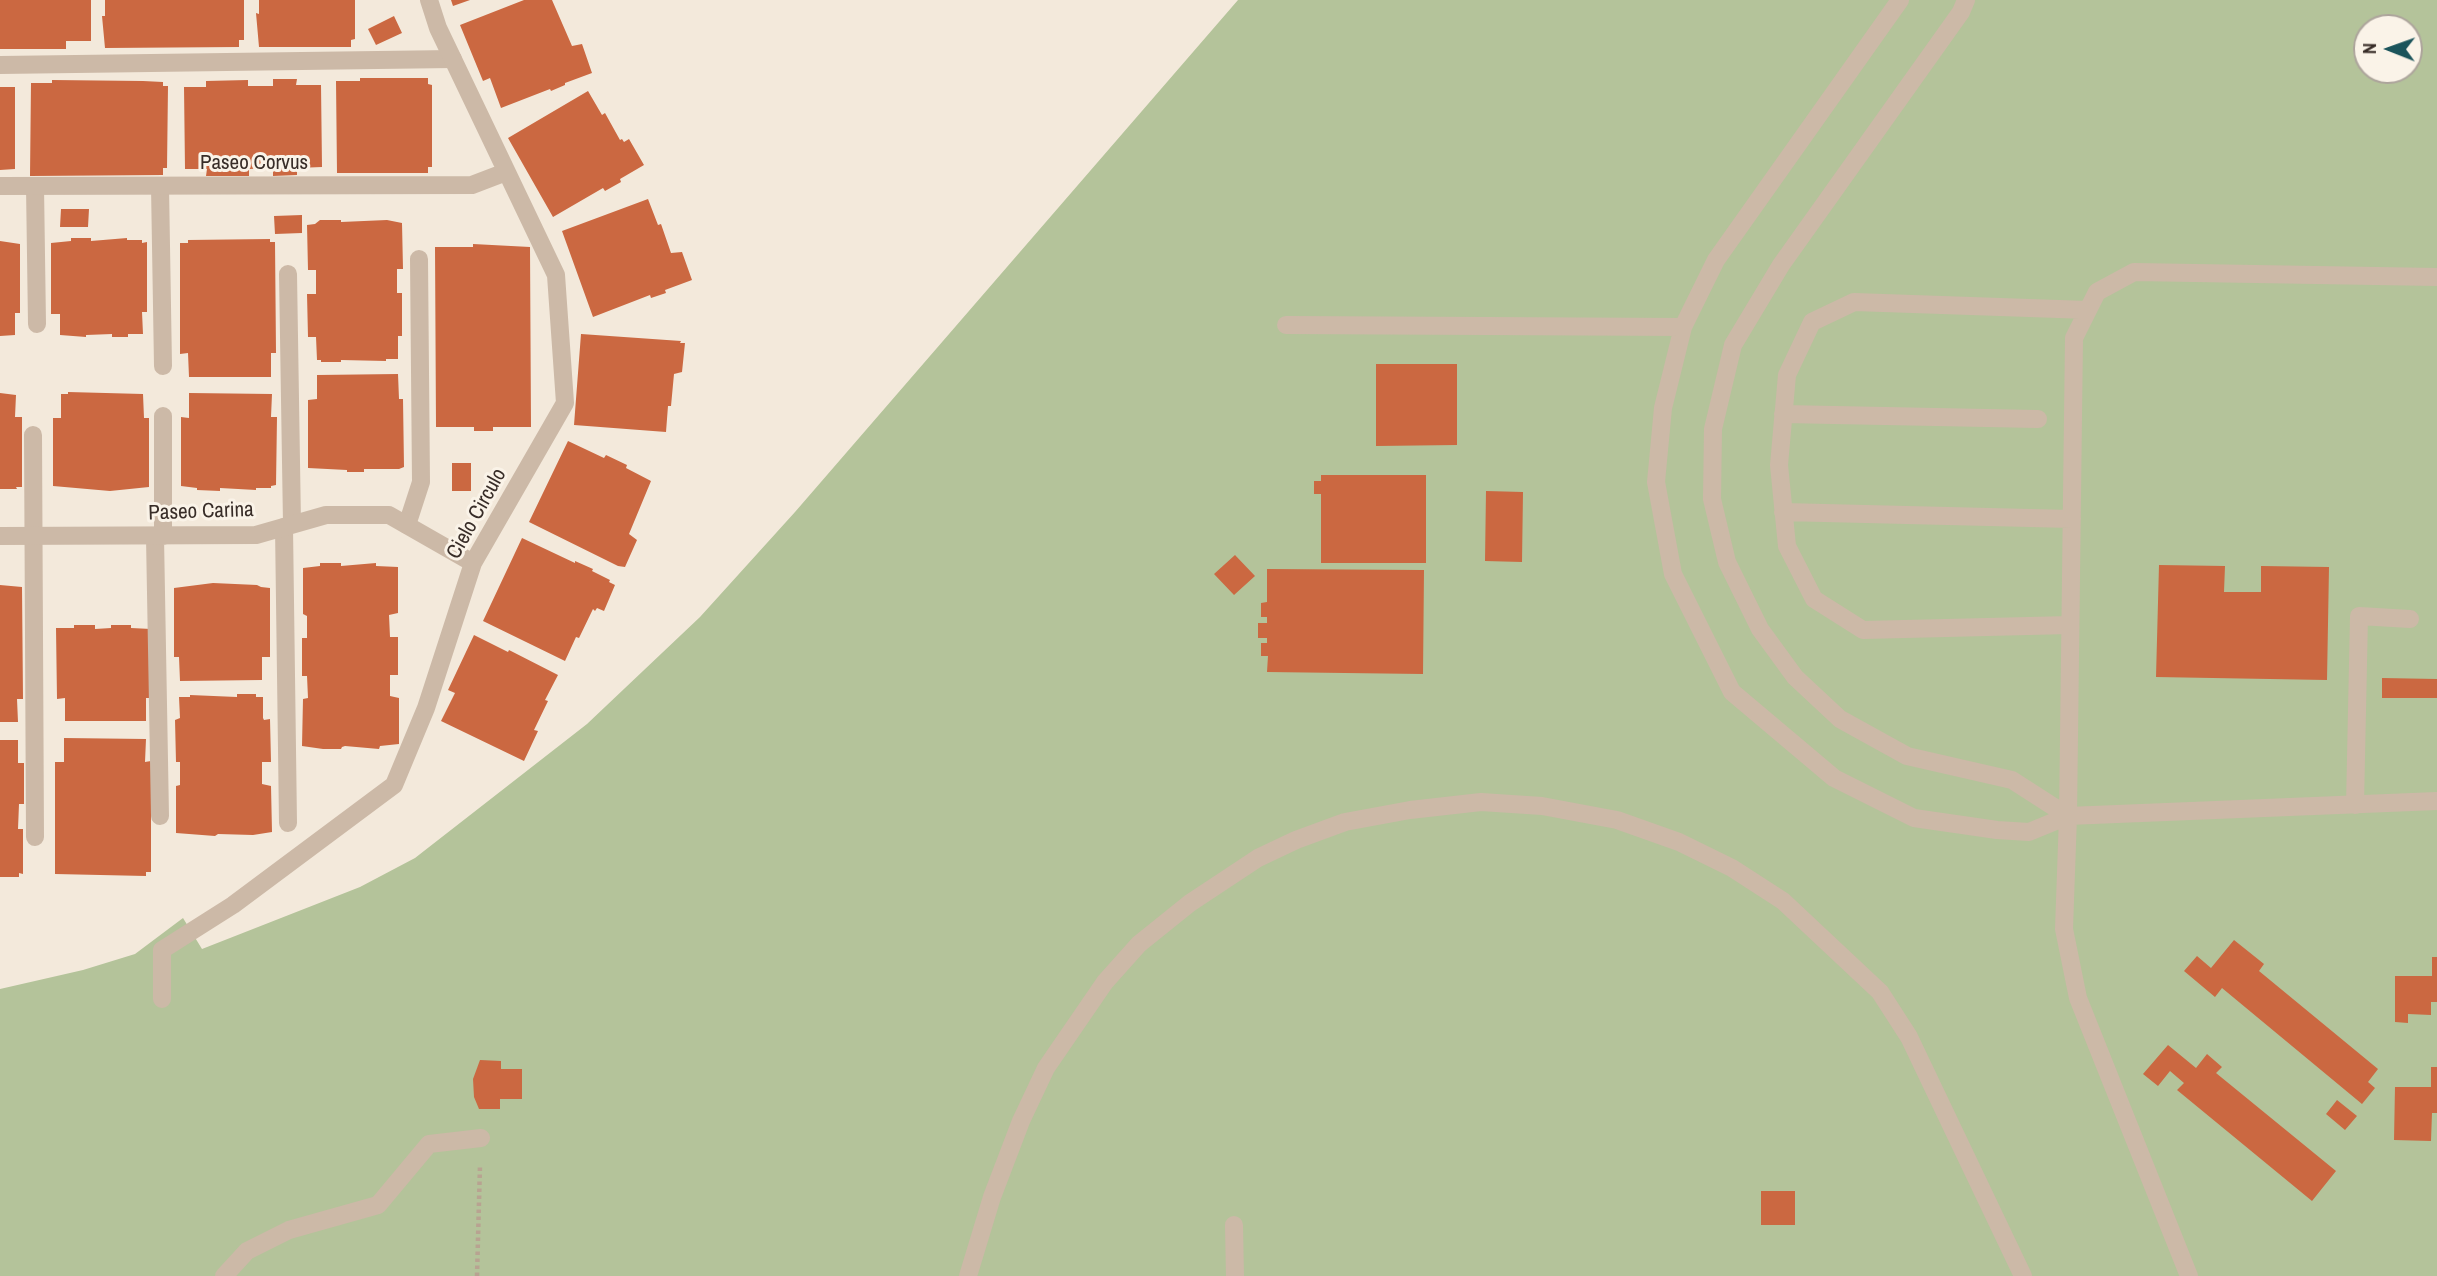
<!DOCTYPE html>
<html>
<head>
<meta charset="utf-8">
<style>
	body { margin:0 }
	#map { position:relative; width:2437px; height:1276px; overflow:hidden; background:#f3e9db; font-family:"Archivo Narrow",sans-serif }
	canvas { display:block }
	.north { position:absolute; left:2353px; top:14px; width:70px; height:70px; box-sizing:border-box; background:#faf3e8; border:2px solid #aca49b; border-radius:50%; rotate:271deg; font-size:19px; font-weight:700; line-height:28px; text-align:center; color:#382d28 }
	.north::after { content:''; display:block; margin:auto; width:24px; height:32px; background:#1b545b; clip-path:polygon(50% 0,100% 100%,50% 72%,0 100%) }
</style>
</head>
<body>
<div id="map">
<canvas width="2437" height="1276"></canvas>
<div class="north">N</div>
</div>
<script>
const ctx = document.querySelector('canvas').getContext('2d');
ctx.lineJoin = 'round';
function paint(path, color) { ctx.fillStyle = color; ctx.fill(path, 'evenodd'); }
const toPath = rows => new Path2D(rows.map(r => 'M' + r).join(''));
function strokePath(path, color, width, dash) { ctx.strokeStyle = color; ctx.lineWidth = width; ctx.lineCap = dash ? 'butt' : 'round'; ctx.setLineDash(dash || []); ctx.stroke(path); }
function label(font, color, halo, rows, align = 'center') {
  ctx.font = font + ' "Archivo Narrow",sans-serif'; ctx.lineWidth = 6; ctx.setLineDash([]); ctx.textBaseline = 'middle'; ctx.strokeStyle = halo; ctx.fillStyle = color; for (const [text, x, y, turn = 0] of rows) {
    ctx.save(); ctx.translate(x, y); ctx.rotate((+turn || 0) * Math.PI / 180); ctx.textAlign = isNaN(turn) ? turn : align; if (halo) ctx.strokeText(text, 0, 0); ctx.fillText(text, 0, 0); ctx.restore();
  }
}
const green = toPath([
	[1238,0,2437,0,2437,1276,0,1276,0,989,83,970,135,954,183,918,202,949,360,887,415,858,587,724,700,617,795,512],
	[2367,28,2409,28,2409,70,2367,70]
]);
const building = toPath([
	[0,0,91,0,91,41,66,41,66,49,0,49],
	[105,0,244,0,244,40,239,40,239,47,105,48,102,16,105,16],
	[259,0,355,0,355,39,351,40,351,47,259,47,256,13,259,14],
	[451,0,470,0,453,6],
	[524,0,552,0,572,46,582,44,592,73,565,83,565,85,551,91,550,89,501,108,490,78,483,81,460,25],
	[394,16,402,33,376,45,368,29],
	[360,78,428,78,428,84,432,85,432,167,428,167,428,173,337,173,336,81,360,81],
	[273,79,297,79,296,85,321,85,322,167,297,168,297,175,273,176,273,168,249,169,249,176,206,176,207,169,185,169,184,87,206,87,206,81,248,80,248,86,273,86],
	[52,80,143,81,163,82,163,86,168,86,167,168,163,168,163,175,30,176,31,83,52,83],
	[0,87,15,87,15,169,0,170],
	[588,91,602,115,605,113,620,140,622,139,624,142,629,139,644,165,620,179,621,182,605,191,603,188,553,217,508,138],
	[648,199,658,225,661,224,671,253,682,252,692,280,665,290,666,293,651,298,650,295,593,317,562,231],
	[61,209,89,209,88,227,60,227],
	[302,215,302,233,275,234,274,216],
	[320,220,341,220,341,222,387,220,402,223,403,269,397,269,397,293,402,293,402,336,398,336,398,359,386,359,386,361,341,360,341,362,321,362,321,360,317,360,316,337,308,337,307,294,316,294,316,270,308,270,307,225,315,224],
	[71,238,91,238,91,241,127,238,127,240,142,240,142,243,147,242,147,312,142,312,143,334,128,334,128,337,112,337,112,334,86,335,86,337,60,335,60,314,51,314,51,243,71,241],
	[270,239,270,242,275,242,276,353,271,353,271,377,189,377,188,353,180,354,180,243,188,243,188,240],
	[0,241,20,244,20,313,15,313,15,335,0,336],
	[473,244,530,247,531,427,493,427,493,431,474,431,474,427,436,427,435,247,473,247],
	[581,334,681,341,680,343,685,343,682,372,674,374,671,406,668,406,666,432,574,425],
	[1376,364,1457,364,1457,445,1376,446],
	[398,374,399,399,403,399,404,467,399,469,364,469,364,472,347,472,347,470,308,468,308,400,317,399,317,375],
	[68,392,143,394,144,418,149,418,149,487,110,491,53,486,53,418,61,418,61,394,68,394],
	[0,393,16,395,15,417,22,417,22,487,16,487,17,489,0,489],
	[189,393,272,394,271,417,277,417,276,485,271,486,271,488,256,488,256,490,220,488,220,491,197,490,197,488,181,486,181,417,189,418],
	[568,441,604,458,606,455,627,465,626,468,651,481,629,534,637,540,625,567,618,566,529,522],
	[452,463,471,463,471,491,452,491],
	[1321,475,1426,475,1426,563,1321,563,1321,494,1314,494,1314,481,1321,481],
	[1486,491,1523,492,1522,562,1485,561],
	[522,538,575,563,575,561,593,569,592,571,610,580,609,582,615,585,604,611,597,608,595,611,593,609,579,638,576,637,565,661,483,621],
	[1235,555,1255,576,1234,595,1214,574],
	[320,563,341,563,341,566,376,563,376,566,398,567,398,613,389,615,390,637,398,637,398,675,390,675,390,696,399,698,399,744,380,746,379,749,345,746,342,747,341,749,323,749,302,746,303,699,308,698,307,676,302,676,302,638,307,638,307,616,303,614,303,568,320,566],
	[2159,565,2225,566,2224,592,2261,592,2261,566,2329,567,2327,680,2156,677],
	[1267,569,1424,570,1423,674,1267,672,1268,656,1261,656,1261,643,1267,643,1267,638,1258,638,1258,623,1267,623,1267,617,1261,617,1261,603,1267,602],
	[213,583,257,585,261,587,270,588,270,657,262,657,262,680,180,681,179,657,174,657,174,588],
	[0,585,22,587,23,699,17,699,18,722,0,722],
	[74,625,95,625,95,629,111,628,111,625,131,625,131,628,151,629,151,698,146,698,146,721,65,721,65,698,57,699,56,628,74,628],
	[474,635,508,652,509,650,558,675,545,700,548,701,534,730,538,731,524,761,441,721,455,693,448,690],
	[2382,678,2437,679,2437,698,2382,698],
	[237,694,256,694,256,697,263,697,263,718,264,720,270,719,271,762,262,762,262,784,271,786,272,832,253,835,218,834,215,836,176,833,176,786,180,785,180,762,176,762,175,720,180,718,179,697,190,697,190,695,237,697],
	[64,738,146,739,145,762,151,761,151,872,146,872,146,876,55,874,55,762,64,762],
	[0,740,18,740,18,763,24,763,24,804,19,804,18,829,23,829,23,874,19,873,19,877,0,877],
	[2234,940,2264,964,2259,971,2378,1069,2368,1082,2375,1088,2362,1104,2222,988,2215,997,2184,971,2197,956,2211,968],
	[2432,957,2437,957,2437,1002,2431,1002,2431,1015,2408,1014,2408,1023,2395,1022,2395,976,2432,976],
	[2168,1045,2196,1068,2207,1054,2222,1067,2216,1073,2336,1171,2312,1201,2177,1090,2184,1083,2170,1071,2158,1086,2143,1074],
	[480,1060,501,1061,501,1069,522,1069,522,1099,500,1099,500,1109,479,1109,474,1097,473,1079],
	[2431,1067,2437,1067,2437,1113,2432,1113,2431,1141,2394,1140,2395,1087,2431,1087],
	[2337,1100,2357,1116,2345,1130,2326,1114],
	[1761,1191,1795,1191,1795,1225,1761,1225]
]);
const path = toPath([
	[477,1276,480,1165]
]);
const service = toPath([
	[1900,0,1716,260,1683,327,1663,408,1656,482,1673,574,1732,692,1834,778,1914,818,1997,830,2029,832,2068,816,2437,801],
	[1966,0,1961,12,1781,265,1733,345,1713,429,1712,499,1727,562,1760,629,1795,677,1840,719,1907,756,2012,780,2068,816],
	[0,65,453,59],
	[35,186,37,324],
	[160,186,163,366],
	[288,274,292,524],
	[1286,325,1683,327],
	[1783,414,2038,419],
	[33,435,35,837],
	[1783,512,2072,519],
	[407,525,421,482,419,259],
	[284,527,288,823],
	[163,536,163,416],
	[155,537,160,816],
	[2070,625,1863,630,1814,599,1787,546,1779,465,1787,375,1812,322,1854,302,2088,310],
	[2355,805,2359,616,2410,619],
	[1234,1225,1235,1276],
	[224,1276,247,1251,289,1230,378,1205,429,1144,481,1138],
	[2189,1276,2078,998,2064,929,2068,816,2074,338,2097,292,2134,272,2437,277]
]);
const pedestrian = toPath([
	[968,1276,992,1197,1021,1121,1046,1068,1105,982,1139,944,1190,903,1258,858,1296,840,1345,822,1410,810,1481,802,1542,806,1617,820,1679,842,1732,868,1783,901,1880,992,1909,1037,2023,1276]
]);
const minor = toPath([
	[0,186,472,185,506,172],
	[0,536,256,535,326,515,389,515,473,563],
	[162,999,162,950,233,905,394,785,426,708,473,563,565,403,556,275,438,28,429,0]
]);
const streetNames = [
	["Paseo Corvus",254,163],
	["Paseo Carina",201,512,-2],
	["Cielo Circulo",477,514,-61]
];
paint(green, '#b4c39a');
paint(building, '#cb6841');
strokePath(path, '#b8a391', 4.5, [3.5, 3.5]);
strokePath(service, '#ccb9a7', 18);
strokePath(pedestrian, '#ccb9a7', 18);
strokePath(minor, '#ccb9a7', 18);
label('21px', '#382d28', '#faf3e8', streetNames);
</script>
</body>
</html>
